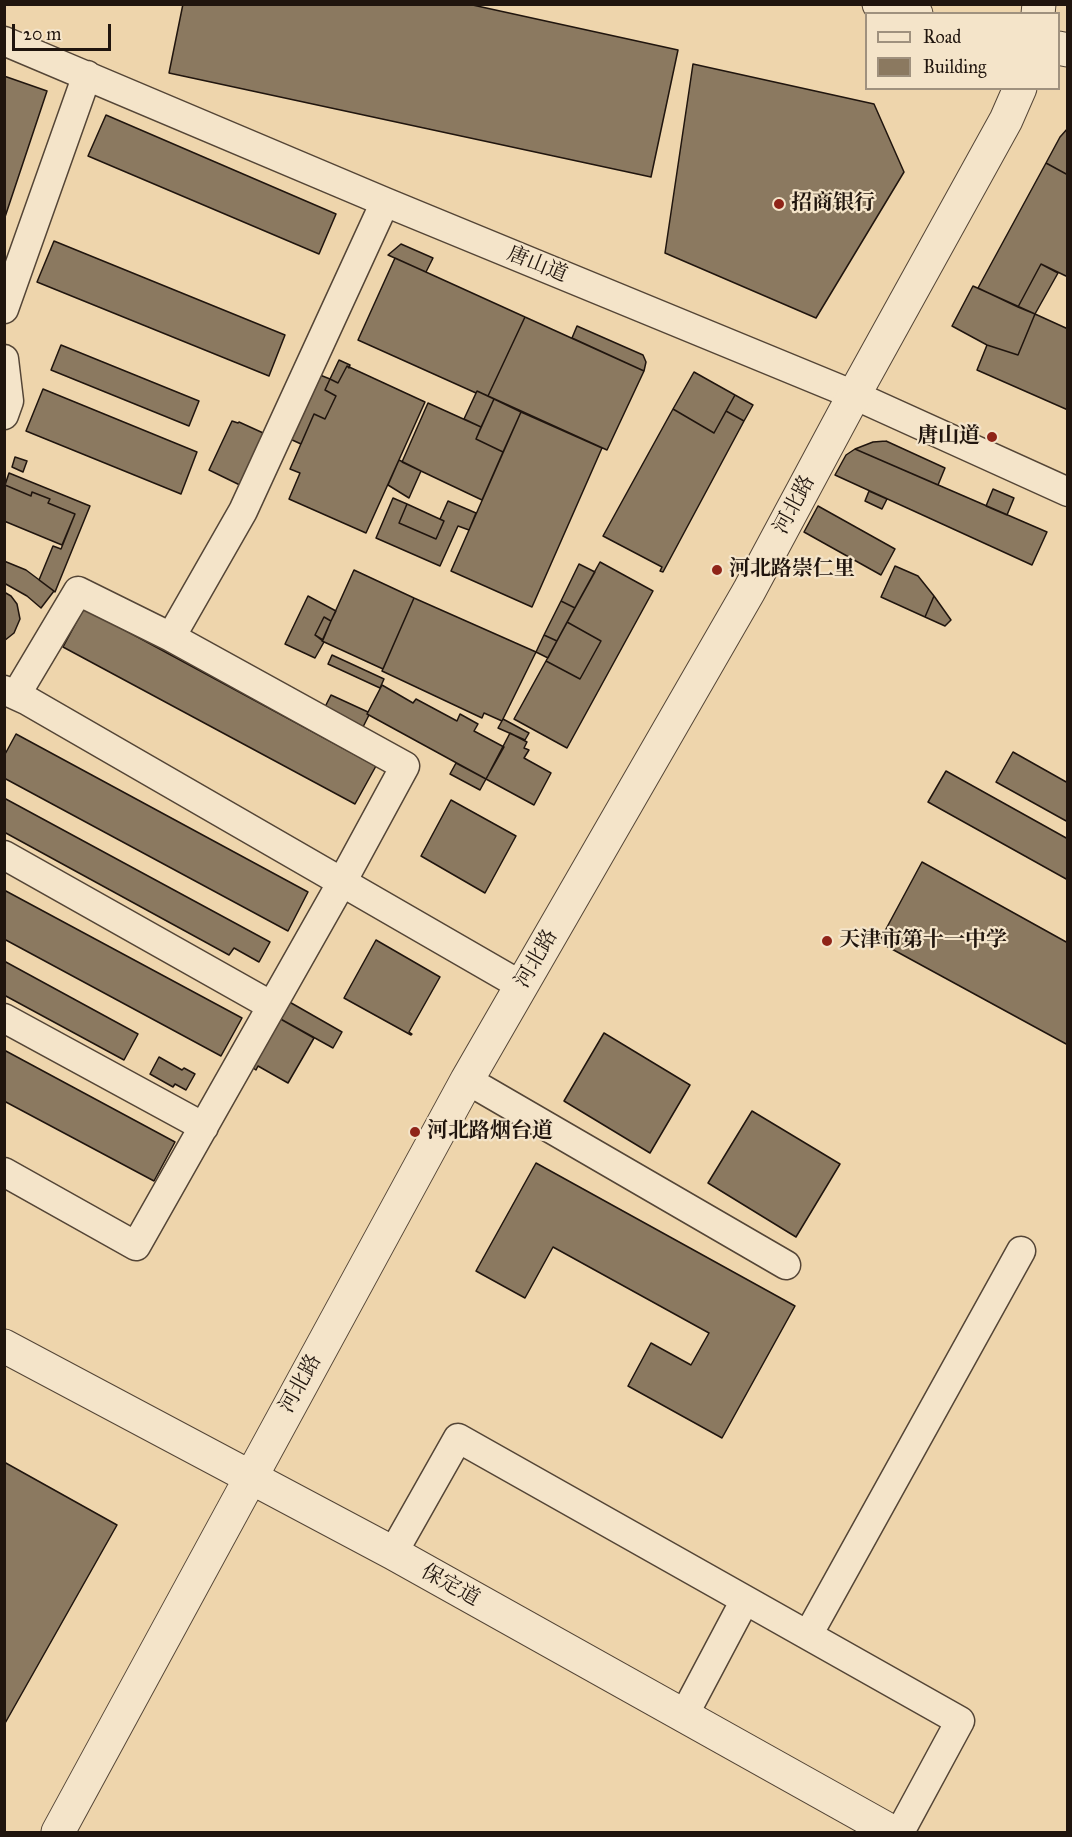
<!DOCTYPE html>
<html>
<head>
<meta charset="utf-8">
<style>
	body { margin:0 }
	#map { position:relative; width:1072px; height:1837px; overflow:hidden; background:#eed5ac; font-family:"IM FELL Great Primer",serif }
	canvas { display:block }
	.frame { position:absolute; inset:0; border:6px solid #20150e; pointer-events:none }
	.legend { position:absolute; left:865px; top:12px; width:195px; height:78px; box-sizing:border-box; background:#f4e4c9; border:2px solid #9f917e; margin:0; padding:8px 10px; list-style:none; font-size:18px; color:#20150e }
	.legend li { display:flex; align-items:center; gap:12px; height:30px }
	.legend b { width:30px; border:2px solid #9f917e }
	.scale { position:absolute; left:12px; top:24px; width:99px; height:27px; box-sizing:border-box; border:3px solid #20150e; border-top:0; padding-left:8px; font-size:18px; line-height:21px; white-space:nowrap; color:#20150e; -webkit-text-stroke:4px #f4e4c9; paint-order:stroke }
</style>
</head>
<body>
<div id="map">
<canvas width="1072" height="1837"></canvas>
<div class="frame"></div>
<ul class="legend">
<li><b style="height:8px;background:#f4e4c9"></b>Road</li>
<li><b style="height:16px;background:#8b7960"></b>Building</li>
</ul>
<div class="scale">20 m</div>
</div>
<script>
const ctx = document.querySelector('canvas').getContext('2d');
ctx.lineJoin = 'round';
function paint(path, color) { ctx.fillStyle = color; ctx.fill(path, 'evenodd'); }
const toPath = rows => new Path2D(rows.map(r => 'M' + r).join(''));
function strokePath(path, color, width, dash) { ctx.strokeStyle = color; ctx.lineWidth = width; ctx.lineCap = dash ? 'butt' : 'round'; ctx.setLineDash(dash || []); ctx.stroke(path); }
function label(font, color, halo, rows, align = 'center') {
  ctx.font = font + ' "IM FELL Great Primer","Noto Serif SC",serif'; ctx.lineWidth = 4.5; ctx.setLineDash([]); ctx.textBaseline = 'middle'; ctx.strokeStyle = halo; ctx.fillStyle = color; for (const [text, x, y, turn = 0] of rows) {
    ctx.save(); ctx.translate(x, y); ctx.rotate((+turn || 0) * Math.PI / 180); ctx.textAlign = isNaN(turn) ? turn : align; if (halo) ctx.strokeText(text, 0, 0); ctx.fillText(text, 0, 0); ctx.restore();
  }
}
const building = toPath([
	[183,4,468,4,678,50,651,177,169,73,183,4],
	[693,64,874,104,904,172,816,318,665,253,693,64],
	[4,76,47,91,4,220,4,76],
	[106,115,336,214,319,254,88,156,106,115],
	[1068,128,1068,175,1046,163,1060,137,1068,128],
	[1046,163,1068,175,1068,277,1041,264,1018,307,978,288,1046,163],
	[54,241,285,335,269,376,37,282,54,241],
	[401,244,433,258,426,272,388,255,401,244],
	[395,258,525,317,488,396,477,391,476,393,358,340,395,258],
	[1041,264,1058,273,1035,314,1018,307,1041,264],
	[973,286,1035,314,1018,355,987,345,952,326,973,286],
	[1035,314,1068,329,1068,410,977,370,987,345,1018,355,1035,314],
	[525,317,644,371,607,450,488,396,525,317],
	[577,326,643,355,646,362,644,371,572,338,577,326],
	[61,345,199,401,189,426,51,370,61,345],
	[339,360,350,365,349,368,347,366,338,383,330,379,339,360],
	[347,366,425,402,366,533,289,499,300,473,290,469,314,414,325,419,336,396,325,390,330,379,338,383,347,366],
	[694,372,735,395,714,433,673,409,694,372],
	[320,375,330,379,325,390,336,396,325,419,314,414,301,444,290,439,320,375],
	[43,389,197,452,181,494,26,431,43,389],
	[477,391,494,399,481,427,464,419,477,391],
	[735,395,753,405,744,421,726,411,735,395],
	[494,399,521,412,503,452,476,439,494,399],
	[428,403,481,427,476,439,503,452,482,500,402,462,428,403],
	[673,409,714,433,726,411,744,421,663,572,660,571,662,567,603,536,673,409],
	[521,412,602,448,532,607,451,571,521,412],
	[232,421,238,423,239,422,272,437,246,488,209,470,232,421],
	[886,441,945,468,938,485,855,449,873,442,886,441],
	[855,449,1047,532,1032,565,835,475,846,455,855,449],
	[15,457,27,461,23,472,12,467,15,457],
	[399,460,421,471,409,498,388,485,399,460],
	[9,473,90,506,55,592,39,580,53,546,61,549,75,514,48,503,50,499,32,492,31,496,5,485,9,473],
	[5,485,31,496,32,492,50,499,48,503,75,514,62,545,4,521,5,485],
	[993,489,1014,498,1007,515,986,506,993,489],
	[869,491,887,499,882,509,865,501,869,491],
	[393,498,407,504,399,523,436,539,444,521,440,519,448,501,476,513,469,530,458,526,440,566,376,538,393,498],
	[407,504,444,521,436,539,399,523,407,504],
	[818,506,895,549,881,575,804,532,818,506],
	[4,561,26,570,54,591,41,608,27,596,4,583,4,561],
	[600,562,653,591,567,748,514,719,546,661,580,679,601,641,567,622,600,562],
	[579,564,595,572,575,608,561,601,579,564],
	[895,566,918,576,934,596,925,617,881,597,895,566],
	[354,570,414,598,383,669,322,641,354,570],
	[4,592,11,596,17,604,20,619,14,633,4,641,4,592],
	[308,596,336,611,331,621,324,617,315,635,324,642,315,658,285,644,308,596],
	[934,596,951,620,945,626,925,617,934,596],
	[414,598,536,652,502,721,484,713,482,718,382,671,414,598],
	[561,601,575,608,557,641,544,635,561,601],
	[84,608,376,766,355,804,63,647,84,608],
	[324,617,331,621,323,640,315,635,324,617],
	[567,622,601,641,580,679,546,661,567,622],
	[544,635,557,641,548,658,536,652,544,635],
	[332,655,384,679,380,688,328,664,332,655],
	[382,685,413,703,416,699,457,721,460,714,478,724,474,731,504,747,486,779,367,714,382,685],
	[331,695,368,712,367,714,369,715,363,727,325,707,331,695],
	[503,719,529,733,525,740,498,728,503,719],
	[510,733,527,742,524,748,529,750,524,758,551,773,534,805,486,779,510,733],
	[16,734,308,892,288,931,4,778,4,756,16,734],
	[1013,752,1068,783,1068,822,996,782,1013,752],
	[456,763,486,779,480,790,450,774,456,763],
	[946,771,1068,839,1068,880,928,802,946,771],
	[4,798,270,942,259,962,234,948,229,955,4,832,4,798],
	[451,800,516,836,485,893,421,856,451,800],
	[922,862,1068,943,1068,1045,879,942,922,862],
	[4,890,242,1018,221,1056,4,939,4,890],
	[376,940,440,977,409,1032,412,1034,411,1035,344,998,376,940],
	[4,961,138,1034,124,1060,4,995,4,961],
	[286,1000,342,1032,333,1048,277,1017,286,1000],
	[277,1017,314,1038,288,1083,258,1066,256,1070,250,1066,277,1017],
	[604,1033,690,1085,650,1153,564,1101,604,1033],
	[4,1050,175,1142,154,1181,4,1101,4,1050],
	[159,1057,182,1070,184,1068,195,1074,186,1090,175,1084,173,1087,150,1074,159,1057],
	[752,1111,840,1164,796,1237,708,1183,752,1111],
	[536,1163,795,1306,722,1438,628,1386,651,1343,691,1365,709,1333,553,1247,525,1298,476,1271,536,1163],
	[4,1462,117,1525,4,1725,4,1462]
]);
const minor = toPath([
	[4,41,385,202,854,395,1068,492],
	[4,309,87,75],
	[4,359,9,401,4,415],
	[4,690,28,701,522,986],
	[16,695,78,591,171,637,243,511,385,202],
	[4,855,272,1006],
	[4,1018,204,1127],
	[467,1080,786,1265],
	[4,1172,136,1246,342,882,405,766,171,637],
	[393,1553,458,1438,960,1721,900,1832],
	[808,1635,1021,1251],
	[683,1717,745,1600]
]);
const tertiary = toPath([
	[879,4,916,14],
	[1038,14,1039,4],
	[1058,48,1068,50],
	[4,1346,393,1553,892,1832],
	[58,1832,467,1080,749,591,854,395,1006,120,1020,88]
]);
const markers = [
	[779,204,6,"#8f2418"],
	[992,437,6,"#8f2418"],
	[717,570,6,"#8f2418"],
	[827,941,6,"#8f2418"],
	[415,1132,6,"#8f2418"]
];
const poiNames = [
	["招商银行",791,204],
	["唐山道",980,437,"right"],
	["河北路崇仁里",729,570],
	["天津市第十一中学",839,941],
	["河北路烟台道",427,1132]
];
const streetNames = [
	["唐山道",537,265,22],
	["河北路",795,505,-62],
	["河北路",537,959,-60],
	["河北路",301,1384,-61],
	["保定道",450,1586,29]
];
paint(building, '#8b7960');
strokePath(building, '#20150e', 1.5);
strokePath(minor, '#544536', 31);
strokePath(tertiary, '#544536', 35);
strokePath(minor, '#f4e4c9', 28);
strokePath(tertiary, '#f4e4c9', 33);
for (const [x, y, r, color] of markers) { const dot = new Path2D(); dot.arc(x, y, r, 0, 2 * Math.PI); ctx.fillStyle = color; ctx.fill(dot); strokePath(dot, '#f4e4c9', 2); }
label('bold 21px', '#20150e', '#f4e4c9', poiNames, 'left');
label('21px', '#20150e', '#f4e4c9', streetNames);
</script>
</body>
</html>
